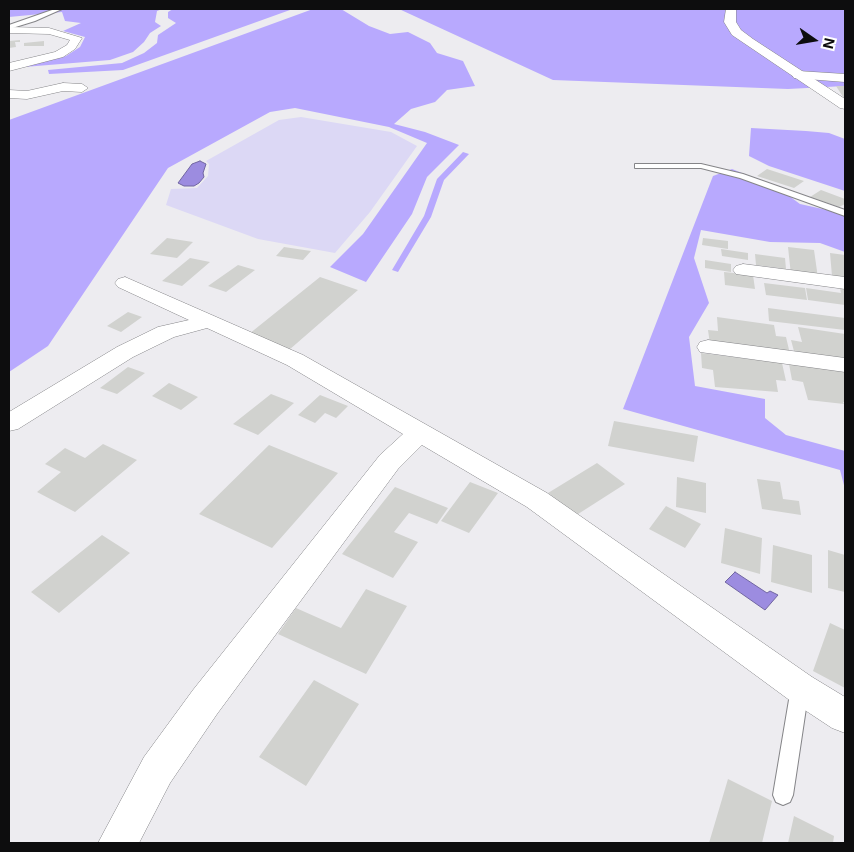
<!DOCTYPE html>
<html>
<head>
<meta charset="utf-8">
<style>
	body { margin:0 }
	#map { position:relative; width:854px; height:852px; overflow:hidden; background:#edecf0; font-family:Inter,sans-serif }
	canvas { display:block }
	.frame { position:absolute; inset:0; border:10px solid #0d0d0e; pointer-events:none }
	.north { position:absolute; left:789px; top:15px; width:50px; height:50px; -webkit-text-stroke:4px #fff; paint-order:stroke; rotate:103deg; font-size:14px; font-weight:700; line-height:20px; text-align:center; color:#0d0d0e }
	.north::after { content:''; display:block; margin:auto; width:18px; height:22px; background:#0d0d0e; clip-path:polygon(50% 0,100% 100%,50% 72%,0 100%) }
</style>
</head>
<body>
<div id="map">
<canvas width="854" height="852"></canvas>
<div class="frame"></div>
<div class="north">N</div>
</div>
<script>
const ctx = document.querySelector('canvas').getContext('2d');
ctx.lineJoin = 'round';
function paint(path, color) { ctx.fillStyle = color; ctx.fill(path, 'evenodd'); }
const toPath = rows => new Path2D(rows.map(r => 'M' + r).join(''));
function strokePath(path, color, width, dash) { ctx.strokeStyle = color; ctx.lineWidth = width; ctx.lineCap = dash ? 'butt' : 'round'; ctx.setLineDash(dash || []); ctx.stroke(path); }
const green = toPath([
	[301,117,391,132,417,146,370,212,335,253,258,239,166,205,171,189,197,188,208,176,209,164,206,161,279,120]
]);
const forest = toPath([
	[9,9,162,9,157,11,155,22,161,26,150,33,144,42,133,52,110,60,24,67,66,56,80,47,85,37,63,31,81,23,65,21,62,12,9,17],
	[173,9,290,10,123,70,49,74,48,70,122,63,144,53,157,43,158,35,176,23,168,18,168,12],
	[313,9,341,9,369,26,390,34,408,32,430,43,437,53,463,61,475,86,447,90,435,102,411,109,394,124,425,132,459,145,427,177,412,214,366,282,330,267,363,234,427,143,389,127,295,108,270,112,168,168,48,346,9,372,9,120],
	[399,9,845,9,845,86,788,89,553,80],
	[751,128,806,131,829,133,845,139,845,191,769,166,749,156],
	[463,152,469,154,444,180,431,217,398,272,392,270,424,216,437,179],
	[732,169,777,187,800,204,845,214,845,252,820,243,770,242,701,230,694,258,709,303,689,337,695,386,765,399,765,418,786,435,845,451,845,489,840,470,623,409,713,176]
]);
const water = toPath([
	[200,161,206,164,203,173,204,177,199,183,194,186,184,186,178,183,192,164,200,161],
	[735,572,767,593,770,591,778,595,765,610,725,582,735,572]
]);
const building = toPath([
	[20,40,20,42,15,42,16,47,9,48,9,41],
	[44,41,44,46,24,46,24,43],
	[836,86,845,86,845,100],
	[767,169,804,181,794,188,757,176],
	[821,190,845,199,845,204,839,207,810,197],
	[167,238,193,242,177,258,150,254],
	[703,238,728,241,728,249,702,245],
	[284,247,311,251,303,260,276,256],
	[788,247,814,250,818,278,791,275],
	[721,249,748,253,748,260,722,256],
	[830,253,845,255,845,278,832,276],
	[755,254,785,258,786,269,756,265],
	[190,258,210,262,182,286,162,281],
	[705,260,731,264,731,272,705,268],
	[238,265,255,270,226,292,208,286],
	[724,272,753,275,755,289,725,285],
	[320,277,358,290,289,350,249,334],
	[764,283,805,288,807,300,766,295],
	[806,288,841,293,840,288,845,289,845,305,808,300],
	[768,308,845,318,845,330,769,321],
	[128,312,142,317,121,332,107,326],
	[717,317,774,325,776,336,786,337,790,354,710,344,708,330,718,331],
	[798,327,845,334,845,361,795,355,791,340,802,342],
	[701,353,782,363,786,381,776,380,778,392,715,387,713,370,702,368],
	[789,364,845,371,845,402,843,402,844,404,808,400,803,382,792,380],
	[128,367,145,373,117,394,100,388],
	[169,383,198,397,181,410,152,396],
	[271,394,294,403,258,435,233,424],
	[320,395,348,406,336,418,325,413,315,423,298,415],
	[614,421,698,436,694,462,608,446],
	[103,444,137,460,75,512,37,492,61,472,45,464,65,448,85,458],
	[269,445,338,473,272,548,199,514],
	[597,463,625,484,575,516,548,493],
	[677,477,706,483,706,513,676,507],
	[757,479,780,482,783,499,799,501,801,515,762,509],
	[470,482,498,493,469,533,441,521],
	[395,487,448,508,437,524,409,513,394,532,418,542,393,578,342,554],
	[666,506,701,524,685,548,649,529],
	[725,528,762,538,760,574,721,563],
	[102,535,130,553,59,613,31,592],
	[773,545,812,555,812,593,771,582],
	[828,550,845,555,845,592,828,588],
	[366,589,407,606,366,674,278,634,296,608,341,628],
	[830,623,845,630,845,688,813,671],
	[314,680,359,704,306,786,259,757],
	[728,779,772,801,762,843,709,843],
	[794,816,834,836,833,843,788,843]
]);
const service = toPath([
	[55,9,62,9,35,21,9,29,9,25,55,9],
	[635,164,701,164,743,174,845,210,845,216,740,178,701,168,635,168,635,164],
	[800,680,806,682,809,688,793,795,790,802,783,805,776,802,773,795,791,688,794,682,800,680]
]);
const minor = toPath([
	[9,27,49,28,82,38,75,49,63,57,9,71,9,63,55,52,67,45,70,40,49,34,9,33,9,27],
	[798,71,845,74,845,82,794,78,792,75,794,72,798,71],
	[63,83,82,84,88,88,82,92,63,91,27,99,9,98,9,90,27,91,63,83],
	[743,264,845,277,845,289,736,274,733,270,736,266,743,264],
	[125,277,303,355,547,493,812,677,845,697,845,733,832,728,788,699,527,507,422,445,398,469,217,714,170,783,139,843,98,843,144,757,193,690,380,455,403,434,287,365,207,328,174,337,133,357,18,429,9,431,9,412,117,347,158,327,189,320,118,287,115,283,118,279,125,277],
	[708,340,845,358,845,372,700,352,697,347,700,342,708,340]
]);
const tertiary = toPath([
	[726,9,736,9,736,22,741,30,753,39,845,99,845,109,840,108,732,35,724,22,726,9]
]);
paint(green, '#dcd8f5');
paint(forest, '#b8a9fe');
paint(water, '#9c8ce0');
strokePath(water, '#7166a1', 1);
paint(building, '#d1d2cf');
strokePath(service, '#858588', 2);
strokePath(minor, '#858588', 1);
strokePath(tertiary, '#858588', 1);
paint(service, '#fff');
paint(minor, '#fff');
paint(tertiary, '#fff');
</script>
</body>
</html>
